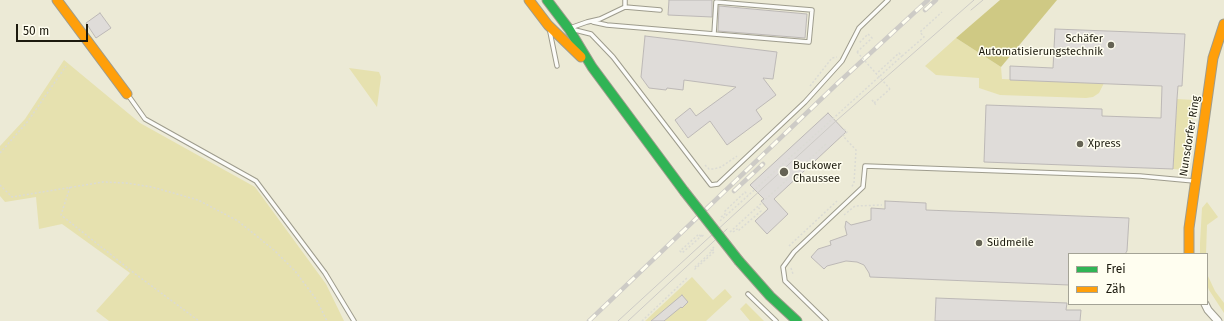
<!DOCTYPE html>
<html>
<head>
<meta charset="utf-8">
<style>
	body { margin:0 }
	#map { position:relative; width:1224px; height:321px; overflow:hidden; background:#ecead6; font-family:"Fira Sans",sans-serif }
	canvas { display:block }
	.legend { position:absolute; left:1068px; top:253px; width:140px; height:52px; box-sizing:border-box; background:#fffef0; border:1px solid #a4a396; margin:0; padding:5px 7px; list-style:none; font-size:12px; color:#1c1a0e }
	.legend li { display:flex; align-items:center; gap:8px; height:20px }
	.legend b { width:20px; border:1px solid #a4a396 }
	.scale { position:absolute; left:16px; top:24px; width:72px; height:18px; box-sizing:border-box; border:2px solid #1c1a0e; border-top:0; padding-left:5px; font-size:12px; line-height:14px; white-space:nowrap; color:#1c1a0e; -webkit-text-stroke:3px #fffef0; paint-order:stroke }
</style>
</head>
<body>
<div id="map">
<canvas width="1224" height="321"></canvas>
<ul class="legend">
<li><b style="height:5px;background:#30b455"></b>Frei</li>
<li><b style="height:5px;background:#ff9f0a"></b>Zäh</li>
</ul>
<div class="scale">50 m</div>
</div>
<script>
const ctx = document.querySelector('canvas').getContext('2d');
ctx.lineJoin = 'round';
function paint(path, color) { ctx.fillStyle = color; ctx.fill(path, 'evenodd'); }
const toPath = rows => new Path2D(rows.map(r => 'M' + r).join(''));
function strokePath(path, color, width, dash) { ctx.strokeStyle = color; ctx.lineWidth = width; ctx.lineCap = dash ? 'butt' : 'round'; ctx.setLineDash(dash || []); ctx.stroke(path); }
function label(font, color, halo, rows, align = 'center') {
  ctx.font = font + ' "Fira Sans",sans-serif'; ctx.lineWidth = 3; ctx.setLineDash([]); ctx.textBaseline = 'middle'; ctx.strokeStyle = halo; ctx.fillStyle = color; for (const [text, x, y, turn = 0] of rows) {
    ctx.save(); ctx.translate(x, y); ctx.rotate((+turn || 0) * Math.PI / 180); ctx.textAlign = isNaN(turn) ? turn : align; if (halo) ctx.strokeText(text, 0, 0); ctx.fillText(text, 0, 0); ctx.restore();
  }
}
const green = toPath([
	[956,38,1001,67,1002,79,1104,83,1099,93,1093,97,1086,98,1000,95,979,88,979,78,936,75,925,66],
	[64,60,140,123,255,187,326,284,344,321,109,321,96,311,130,273,62,224,39,229,36,197,5,202,0,196,0,146,25,119],
	[349,68,379,72,381,77,377,107],
	[1177,99,1195,100,1185,170,1173,169],
	[1207,202,1218,217,1207,225,1206,254,1200,254,1200,243,1202,208],
	[1207,274,1215,291,1224,303,1224,313,1209,290,1207,285],
	[692,277,713,300,725,289,732,297,706,321,645,321],
	[746,303,764,321,750,321,740,309]
]);
const forest = toPath([
	[1000,0,1057,0,1001,67,956,38]
]);
const building = toPath([
	[669,0,712,0,712,17,668,15,669,0],
	[719,6,807,14,805,38,718,31,719,6],
	[100,13,111,28,96,38,86,23,100,13],
	[1055,29,1185,34,1182,86,1178,86,1177,99,1173,169,984,162,986,105,1102,109,1102,116,1161,118,1162,86,1010,80,1010,66,1053,68,1055,29],
	[645,36,777,52,773,79,763,78,776,95,756,110,762,119,727,145,710,121,688,138,675,120,690,108,696,116,736,87,684,80,683,90,667,88,666,90,649,88,641,77,645,36],
	[828,113,846,132,774,199,788,214,767,234,755,221,768,209,761,201,764,199,750,185,828,113],
	[885,201,926,203,926,210,1129,218,1127,251,1125,254,1069,254,1069,285,870,277,869,273,864,265,857,262,846,261,827,266,824,269,811,257,818,249,831,245,830,241,847,235,845,227,846,221,851,225,871,220,871,208,885,209,885,201],
	[682,295,688,302,682,308,681,307,664,321,651,321,682,295],
	[936,298,1067,303,1066,310,1081,310,1080,321,935,321,936,298]
]);
const path = toPath([
	[857,52,872,38,868,34,859,43],
	[902,56,924,37,920,32,942,12],
	[810,86,832,58,837,57],
	[872,100,876,105],
	[874,103,890,89],
	[844,129,847,132,843,136,856,150,854,183,851,188],
	[0,153,28,121,66,66],
	[705,165,709,169,714,169,721,167,737,156],
	[0,185,12,197,103,182,126,183,152,187,198,200,238,221,275,251,295,271,316,299,327,321],
	[70,187,61,215,134,273,199,321],
	[844,215,855,206,882,205],
	[721,217,725,214,724,212,745,192,748,195],
	[720,221,902,56,899,53,876,74],
	[730,232,826,144],
	[733,232,737,229,738,231,761,211,758,207],
	[702,235,697,240,682,253,680,251,699,234,701,237,705,234],
	[789,246,837,201],
	[714,250,713,250,708,255,694,268,695,269,714,252,711,250,714,247],
	[791,268,793,274],
	[642,321,687,278]
]);
const lane = toPath([
	[625,7,625,0],
	[593,22,607,25,809,42,812,10,716,2,714,34],
	[570,28,587,22,600,19,625,7,660,10],
	[571,29,591,34,613,57,711,185,718,184,805,102,842,61,859,28,888,0],
	[550,32,557,66],
	[128,95,145,119,256,181,325,273,354,321],
	[748,294,776,321],
	[826,321,785,281,783,267,794,252,863,187,865,166,1140,176,1194,181]
]);
const street = toPath([
	[1205,304,1208,310,1218,321]
]);
const fast = toPath([
	[547,0,569,29,592,67,684,191],
	[739,261,770,296,797,321]
]);
const slow = toPath([
	[57,0,127,94],
	[529,0,548,25,581,57],
	[1189,254,1189,228,1213,58,1224,24]
]);
const tram = toPath([
	[971,10,983,0],
	[618,321,836,121,974,0],
	[628,321,727,229]
]);
const rail = toPath([
	[925,10,936,0],
	[734,191,763,164],
	[589,321,839,82,928,0]
]);
const pathBridge = toPath([
	[857,52,890,89]
]);
const fastBridge = toPath([
	[684,191,739,261]
]);
const markers = [
	[1111,45,4,"#656354"],
	[1080,144,4,"#656354"],
	[784,172,5,"#656354"],
	[979,243,4,"#656354"]
];
const poiNames = [
	["Schäfer",1103,39,"right"],
	["Automatisierungstechnik",1103,52,"right"],
	["Xpress",1088,144],
	["Buckower",793,166],
	["Chaussee",793,179],
	["Südmeile",987,243]
];
const streetNames = [
	["Nunsdorfer Ring",1190,136,-81]
];
paint(green, '#e6e1af');
paint(forest, '#cfc984');
paint(building, '#dfdcd9');
strokePath(building, '#bcb8b6', 1);
strokePath(lane, '#9e9c8d', 5.5);
strokePath(street, '#9e9c8d', 9);
strokePath(fast, '#9e9c8d', 11);
strokePath(slow, '#9e9c8d', 11);
strokePath(path, '#dbdbd4', 1.5, [2, 2]);
strokePath(lane, '#fcfcf9', 3.5);
strokePath(street, '#fcfcf9', 7);
strokePath(fast, '#30b455', 9);
strokePath(slow, '#ff9f0a', 9);
strokePath(tram, '#cdcbc6', 1);
strokePath(rail, '#cdcbc6', 4.5);
strokePath(rail, '#fffef0', 3, [9]);
strokePath(fastBridge, '#9e9c8d', 11, []);
strokePath(pathBridge, '#dbdbd4', 1.5, [2, 2]);
strokePath(fastBridge, '#30b455', 9);
for (const [x, y, r, color] of markers) { const dot = new Path2D(); dot.arc(x, y, r, 0, 2 * Math.PI); ctx.fillStyle = color; ctx.fill(dot); strokePath(dot, '#fffef0', 1.5); }
label('11px', '#1c1a0e', '#fffef0', poiNames, 'left');
label('11px', '#1c1a0e', '#fffef0', streetNames);
</script>
</body>
</html>
